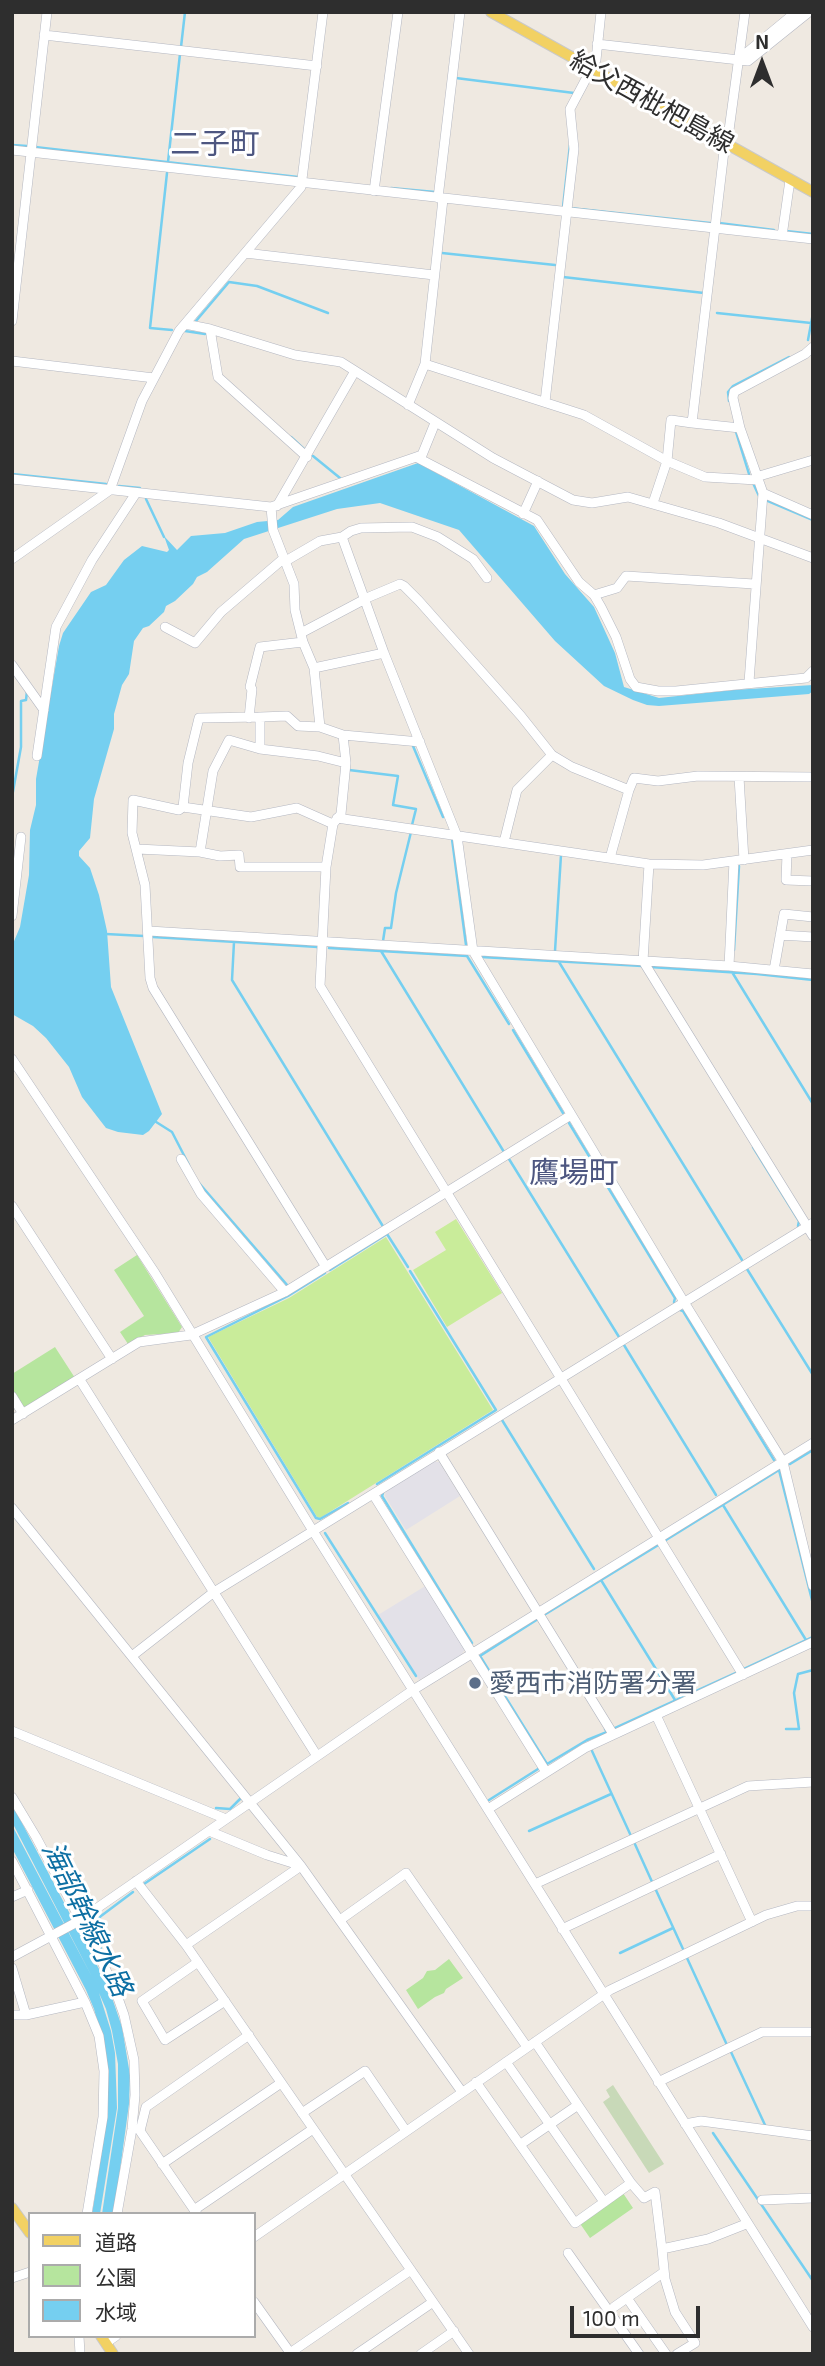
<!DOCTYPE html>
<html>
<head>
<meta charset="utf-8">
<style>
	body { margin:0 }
	#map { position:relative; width:825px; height:2366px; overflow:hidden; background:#efe9e1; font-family:"Exo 2","Noto Sans JP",sans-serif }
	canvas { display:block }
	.frame { position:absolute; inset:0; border:14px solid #2e2e2e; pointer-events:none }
	.legend { position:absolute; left:28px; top:2212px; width:228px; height:126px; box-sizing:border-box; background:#fff; border:2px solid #ababab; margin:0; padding:9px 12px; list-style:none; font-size:21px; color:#2e2e2e }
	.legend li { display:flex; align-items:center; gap:14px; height:35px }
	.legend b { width:35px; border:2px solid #ababab }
	.north { position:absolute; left:727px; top:28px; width:70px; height:70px; -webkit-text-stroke:5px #fff; paint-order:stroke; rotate:0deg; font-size:19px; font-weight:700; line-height:28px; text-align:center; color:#2e2e2e }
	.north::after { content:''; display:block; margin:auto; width:24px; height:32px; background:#2e2e2e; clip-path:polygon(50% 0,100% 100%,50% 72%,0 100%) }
	.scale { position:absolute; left:570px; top:2306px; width:130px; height:32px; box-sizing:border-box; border:4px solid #2e2e2e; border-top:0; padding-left:9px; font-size:21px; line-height:24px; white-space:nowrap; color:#2e2e2e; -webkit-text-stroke:5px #fff; paint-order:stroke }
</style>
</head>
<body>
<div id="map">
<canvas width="825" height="2366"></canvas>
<div class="frame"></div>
<ul class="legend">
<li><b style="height:9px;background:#f2d163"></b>道路</li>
<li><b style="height:19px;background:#b6e59e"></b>公園</li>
<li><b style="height:19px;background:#75cff0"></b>水域</li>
</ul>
<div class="north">N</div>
<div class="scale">100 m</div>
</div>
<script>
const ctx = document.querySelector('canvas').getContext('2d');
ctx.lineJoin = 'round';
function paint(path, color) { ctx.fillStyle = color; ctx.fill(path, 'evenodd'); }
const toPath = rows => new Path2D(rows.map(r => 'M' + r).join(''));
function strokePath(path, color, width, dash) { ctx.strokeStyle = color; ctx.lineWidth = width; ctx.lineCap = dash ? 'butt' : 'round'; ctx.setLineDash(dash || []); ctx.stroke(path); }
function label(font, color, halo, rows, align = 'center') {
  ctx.font = font + ' "Exo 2","Noto Sans JP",sans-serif'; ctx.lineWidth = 6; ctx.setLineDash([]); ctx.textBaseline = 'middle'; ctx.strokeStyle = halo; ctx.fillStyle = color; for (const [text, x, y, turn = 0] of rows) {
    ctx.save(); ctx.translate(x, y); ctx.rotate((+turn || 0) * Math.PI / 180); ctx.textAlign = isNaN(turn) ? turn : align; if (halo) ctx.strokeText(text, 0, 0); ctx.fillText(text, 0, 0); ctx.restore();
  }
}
const industrial = toPath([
	[433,1461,439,1462,460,1496,406,1530,385,1496,386,1490],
	[427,1585,464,1645,464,1651,461,1655,419,1680,378,1615]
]);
const green = toPath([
	[137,1255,182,1327,178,1333,145,1335,128,1344,120,1332,144,1316,114,1270],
	[55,1347,75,1378,28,1406,22,1407,12,1390,12,1374],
	[449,1959,463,1978,446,1989,444,1993,435,1997,418,2009,406,1990,423,1978,427,1971,435,1970],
	[623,2193,633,2208,590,2238,581,2225,582,2221]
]);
const cemetery = toPath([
	[613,2085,664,2164,649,2173,603,2102,610,2097,606,2090]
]);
const pitch = toPath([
	[456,1219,502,1293,447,1327,413,1270,446,1250,435,1232],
	[386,1237,493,1410,320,1518,317,1517,208,1337,289,1298]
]);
const water = toPath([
	[418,463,534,526,565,574,594,607,615,653,624,687,659,698,733,690,813,685,813,691,809,694,659,706,647,705,633,700,604,686,555,641,459,530,380,503,337,509,244,539,207,572,197,577,193,584,175,601,166,606,164,612,149,626,143,628,134,641,129,674,122,685,114,714,114,729,94,799,90,838,79,851,79,856,90,868,99,895,107,931,111,987,162,1114,149,1131,143,1135,118,1132,106,1128,82,1097,69,1067,46,1038,33,1026,12,1014,12,946,20,927,29,875,30,830,36,805,36,779,59,646,63,633,91,592,106,585,124,560,142,546,167,552,169,550,164,536,177,550,191,536,225,533,257,522,278,520,293,507],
	[12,1804,108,1986,122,2027,130,2075,129,2104,114,2214,102,2214,118,2108,118,2064,112,2031,106,2009,99,1993,111,2031,115,2053,117,2108,100,2214,92,2214,106,2125,106,2052,94,2009,86,1990,12,1848,12,1825,92,1977,12,1822]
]);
const stream = toPath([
	[181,47,185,12],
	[456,78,574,93],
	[12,145,27,146],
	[36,145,35,147,298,177],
	[168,162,180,54],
	[167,173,150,328,172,330],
	[391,188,435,192],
	[563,207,570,145],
	[570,208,710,223],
	[719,223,774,230],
	[786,231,813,234],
	[442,253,555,265],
	[563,277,704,293],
	[717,313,811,323],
	[196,321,229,282,257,286,328,313],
	[185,331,205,334],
	[808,340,813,313],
	[729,401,728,392,733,386,789,357],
	[736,432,749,474],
	[291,437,304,449],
	[313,456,340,478],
	[12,474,106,484],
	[753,483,759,496],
	[119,486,140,488],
	[146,499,164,537],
	[768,501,813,520],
	[413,746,443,817],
	[349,770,398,776,393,805,416,809,412,825],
	[12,797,21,747,21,701,26,700,27,691],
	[452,839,466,945],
	[106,934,144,936],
	[153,937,318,947,318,949],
	[383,941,385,928,391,928,396,893,411,832],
	[234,942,232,980,384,1228],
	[329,948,467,956,509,1024],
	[734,950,739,866],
	[381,951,504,1152],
	[555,951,561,855],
	[481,957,642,966],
	[559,962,742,1260],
	[650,967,757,974,813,980],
	[732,972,813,1104],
	[513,1030,563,1113],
	[153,1120,172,1132,189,1165],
	[569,1123,675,1298,674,1302],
	[753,1147,799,1221,798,1226],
	[509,1159,619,1337],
	[199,1183,288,1286],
	[747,1269,813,1375],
	[330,1270,387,1234,408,1267],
	[325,1273,288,1296,206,1337,316,1518,320,1519,348,1503],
	[680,1310,683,1311,774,1460],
	[624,1345,716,1495],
	[502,1420,594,1569],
	[790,1464,813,1450],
	[377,1484,496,1410,410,1271],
	[383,1493,382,1496,472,1643],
	[723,1505,806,1640],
	[325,1533,416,1676],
	[666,1540,779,1470,813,1604],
	[601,1580,675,1700],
	[544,1615,660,1544],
	[538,1619,480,1656,547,1764],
	[744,1669,813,1637],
	[613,1729,738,1672],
	[786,1729,799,1729,794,1693,798,1674,813,1670],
	[592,1751,631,1836],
	[547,1764,587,1740,607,1732,605,1729],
	[489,1800,538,1769],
	[216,1808,230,1809,241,1798],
	[529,1831,611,1794],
	[634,1842,653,1884],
	[144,1884,210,1839],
	[655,1888,683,1949],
	[620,1953,673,1928],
	[687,1958,727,2045],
	[109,1967,91,1927,101,1916,133,1892],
	[731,2052,765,2125],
	[713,2133,813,2281]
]);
const minor = toPath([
	[44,35,317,66],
	[597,44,748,61,809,12],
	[739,59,796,12],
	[12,150,813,239],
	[374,191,398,12],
	[438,198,460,12],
	[782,236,790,180],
	[245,253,434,275],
	[12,321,47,12],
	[185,324,210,329,295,355,341,362,493,458,573,500,592,503,628,497,719,523,813,558],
	[210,329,218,377,307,457],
	[12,361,154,378],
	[425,364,584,415,667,461,705,477,757,480],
	[545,402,574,149,570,109,596,60,601,12],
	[408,405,425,364,443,199],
	[740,428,692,423,724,151,727,145,745,12],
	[416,457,537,520,579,582,594,595,601,607,616,637,630,679,636,687,658,691,676,691,806,678,813,671],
	[756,477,813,460],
	[12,479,271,507,422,455,435,423],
	[763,493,813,515],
	[653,503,667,461,671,420,692,423],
	[277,506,355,371],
	[271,507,273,530,294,584,295,610,303,642,314,668,320,727,343,735,346,763,341,814,333,824,326,867],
	[523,514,538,481],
	[342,537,384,653,457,836,473,951,684,1302,783,1462,813,1586],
	[12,559,110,490,142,401,179,331,301,187,323,12],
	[284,562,320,541,342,537,351,531,361,528,412,527,438,537,473,559,487,578],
	[594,595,617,588,626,576,754,584],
	[165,627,195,643,221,612,283,559],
	[301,633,369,597,400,584,404,586,419,601,521,716,552,755,572,767,629,790,634,778,658,781,698,776,813,777],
	[12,665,44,710],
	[314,668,384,653],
	[749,682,763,493,740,428,733,398,734,392,805,354,813,347],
	[249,718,252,689,250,687,260,647,303,642],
	[320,727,298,726,287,716,260,717,260,749,318,756,346,763],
	[343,735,420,742],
	[37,756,56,627,92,560,136,493],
	[739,777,744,860],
	[183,807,188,763,199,718,260,717],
	[337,818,649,864,703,865,813,850],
	[504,842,517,790,552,755],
	[137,849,200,852,213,771,229,740,260,749],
	[200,852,220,856,239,855,240,867,326,867,320,986,743,1675],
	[787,854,786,880,813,881],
	[610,858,629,790],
	[649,864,643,961,813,1236],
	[12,916,21,837],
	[149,931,729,966,813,974],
	[780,935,813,937],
	[729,966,734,861],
	[774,970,784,914,813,917],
	[12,1059,155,1273,313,1531,813,2327],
	[181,1159,201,1194,285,1292],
	[12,1206,112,1359],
	[326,1267,153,988,150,978,145,885,132,833,133,800,179,810,183,807,251,817,297,808,333,824],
	[80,1380,317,1756],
	[12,1396,23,1414],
	[12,1420,139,1342,191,1335,285,1292,571,1115],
	[439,1452,613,1734],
	[373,1494,546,1772],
	[12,1508,301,1866],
	[132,1656,214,1592,813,1223],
	[656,1715,752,1922],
	[12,1731,226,1819],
	[12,1797,36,1837,80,1919,113,1984,124,2015,134,2060,135,2095,132,2129,117,2214],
	[488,1809,585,1748,813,1642],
	[209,1831,267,1855,299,1865],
	[12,1861,85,2002,99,2036,104,2071,103,2117,87,2214],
	[136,1881,186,1945],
	[535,1884,748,1786,813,1782],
	[12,1897,28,1890],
	[340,1920,406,1873,527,2047],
	[562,1929,721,1854],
	[12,1957,77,1922,413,1690,813,1443],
	[198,1962,142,2001,165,2040,225,2001],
	[12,1968,26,2015],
	[12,2015,26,2015,85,2002],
	[506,2062,604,2202],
	[476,2082,575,2223,631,2183,535,2042],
	[658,2082,762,2032,813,2032],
	[462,2092,301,1866,186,1945,469,2354],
	[302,2113,365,2071,406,2131],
	[685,2124,701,2121,813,2136],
	[521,2144,578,2105],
	[162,2164,281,2083],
	[631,2183,644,2198,655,2192,662,2249,708,2239,746,2224],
	[762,2200,813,2198],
	[194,2210,313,2129],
	[197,2214,140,2131,146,2107,249,2035],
	[254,2237,610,1990,766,1915,797,1906,813,1906],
	[662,2249,665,2279,675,2312,695,2343,677,2354],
	[568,2253,639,2354],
	[12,2278,30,2272],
	[627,2298,666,2354],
	[254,2302,291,2354],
	[614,2307,664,2272],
	[79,2336,80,2354],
	[106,2343,116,2336],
	[290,2353,411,2270],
	[357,2354,433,2302],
	[421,2354,454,2331]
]);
const major = toPath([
	[491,12,813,192],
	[12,2208,30,2233],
	[101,2336,113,2354]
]);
const markers = [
	[475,1683,7,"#5c6f8a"]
];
const streetNames = [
	["給父西枇杷島線",652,102,29]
];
const serviceNames = [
	["愛西市消防署分署",489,1683]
];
const waterNames = [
	["海部幹線水路",87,1919,64]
];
const quarterNames = [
	["二子町",215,144],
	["鷹場町",574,1173]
];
paint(industrial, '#e3e1e8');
paint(green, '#b6e59e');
paint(cemetery, '#c8d9b8');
paint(pitch, '#c9ec9a');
paint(water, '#75cff0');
strokePath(stream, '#75cff0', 2.5);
strokePath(minor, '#b4b7c1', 10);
strokePath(major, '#c9c9c9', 12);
strokePath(minor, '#fff', 9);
strokePath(major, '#f2d163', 10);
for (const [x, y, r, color] of markers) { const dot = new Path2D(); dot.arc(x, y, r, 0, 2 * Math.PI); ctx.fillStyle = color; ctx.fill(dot); strokePath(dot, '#fff', 2.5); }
label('26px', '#2e2e2e', '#fff', streetNames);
label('26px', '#4e5e75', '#fff', serviceNames, 'left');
label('italic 28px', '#0d6fa3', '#fff', waterNames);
label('30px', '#4d5680', '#fff', quarterNames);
</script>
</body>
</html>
